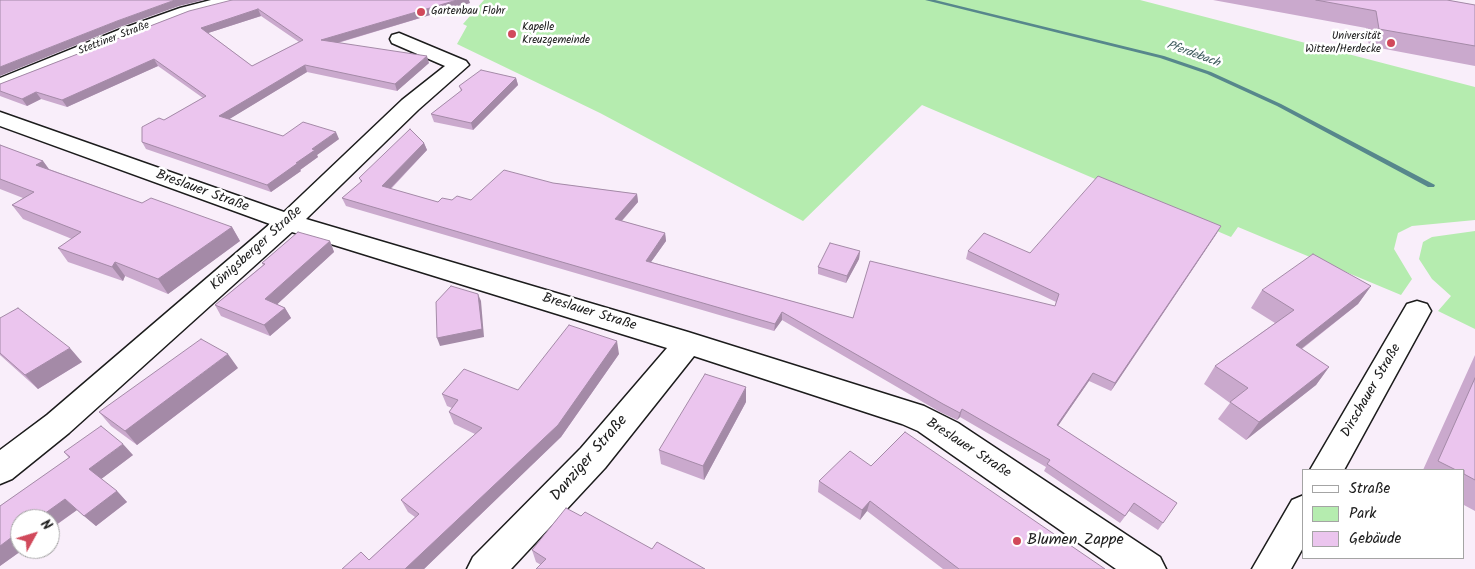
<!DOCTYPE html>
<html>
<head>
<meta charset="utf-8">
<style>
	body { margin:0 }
	#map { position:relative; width:1475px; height:569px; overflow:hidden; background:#f9eefa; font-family:Kalam,sans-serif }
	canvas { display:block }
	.legend { position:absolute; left:1302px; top:469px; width:162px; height:90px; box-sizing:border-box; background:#fff; border:1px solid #a4a4a4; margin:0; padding:6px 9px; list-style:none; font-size:15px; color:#1c1c1c }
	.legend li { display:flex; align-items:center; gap:10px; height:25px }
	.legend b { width:25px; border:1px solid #a4a4a4 }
	.north { position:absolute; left:10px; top:509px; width:50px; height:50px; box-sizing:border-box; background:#fff; border:1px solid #a4a4a4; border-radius:50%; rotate:51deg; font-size:14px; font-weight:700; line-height:20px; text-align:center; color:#1c1c1c }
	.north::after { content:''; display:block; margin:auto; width:18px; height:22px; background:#d1495b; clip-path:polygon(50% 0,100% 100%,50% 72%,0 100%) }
</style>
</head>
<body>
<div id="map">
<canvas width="1475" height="569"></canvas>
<ul class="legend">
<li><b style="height:6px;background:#fff"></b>Straße</li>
<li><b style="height:14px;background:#b5ecaf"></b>Park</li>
<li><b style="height:14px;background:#ebc5ee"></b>Gebäude</li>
</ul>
<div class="north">N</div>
</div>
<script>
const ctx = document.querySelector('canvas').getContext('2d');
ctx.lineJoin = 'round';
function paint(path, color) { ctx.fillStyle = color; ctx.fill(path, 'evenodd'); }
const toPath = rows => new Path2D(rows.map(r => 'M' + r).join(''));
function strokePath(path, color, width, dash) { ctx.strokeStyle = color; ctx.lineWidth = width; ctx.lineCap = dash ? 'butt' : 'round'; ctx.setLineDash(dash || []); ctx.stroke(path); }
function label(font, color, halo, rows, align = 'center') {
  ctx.font = font + ' Kalam,sans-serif'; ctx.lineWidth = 5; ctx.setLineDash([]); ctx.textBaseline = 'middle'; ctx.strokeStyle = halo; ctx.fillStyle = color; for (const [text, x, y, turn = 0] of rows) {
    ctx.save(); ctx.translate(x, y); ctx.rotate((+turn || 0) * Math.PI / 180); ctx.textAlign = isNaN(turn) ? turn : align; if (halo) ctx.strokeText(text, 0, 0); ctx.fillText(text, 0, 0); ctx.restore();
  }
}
const green = toPath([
	[484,0,1140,0,1475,87,1475,220,1412,226,1398,233,1394,249,1412,279,1401,295,1238,227,1231,237,922,105,803,221,600,113,457,44,467,26,463,24],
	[1475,231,1475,329,1438,311,1451,296,1432,279,1419,259,1423,242,1432,237]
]);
const stream = toPath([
	[925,0,935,0,1164,56,1211,72,1281,104,1435,185,1434,187,1428,187,1277,106,1207,74,1160,58,925,0]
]);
const minor = toPath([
	[211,0,240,0,237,4,192,16,135,37,0,91,0,78,121,29,180,8,211,0],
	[399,33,466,61,469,65,418,110,306,219,688,332,924,406,958,423,1160,557,1166,569,1116,569,918,431,902,424,694,356,605,468,511,569,467,569,473,557,581,448,667,348,292,232,69,433,12,479,0,484,0,450,47,415,270,224,0,126,0,112,284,212,402,100,445,66,392,43,390,39,392,35,399,33],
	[1417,301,1427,304,1431,311,1344,470,1310,470,1407,304,1417,301],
	[1304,495,1304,546,1291,569,1252,569,1292,500,1304,495]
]);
const wall = toPath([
	[1213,0,1447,0,1475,5,1475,66,1369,46,1366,28],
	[470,3,338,43,429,63,397,91,307,72,229,119,283,136,339,139,317,155,318,157,300,170,301,171,271,192,146,149,142,142,164,120,203,98,158,66,67,107,41,99,27,106,0,96,0,84,189,11],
	[261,16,299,42,252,66,208,33],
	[516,78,518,85,473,130,434,122,431,114,461,91,459,86],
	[424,143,427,150,391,189,438,202,471,200,553,183,637,194,638,202,622,221,665,233,666,241,651,262,853,318,1055,306,1056,302,966,259,968,251,1030,253,1217,233,1111,391,1089,381,1058,426,1177,503,1158,530,1129,511,1120,523,1044,471,1046,467,960,417,957,420,940,412,782,320,774,331,346,206,342,198,361,182,359,178],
	[0,145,43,161,49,169,142,203,232,227,240,241,168,294,125,276,123,281,68,262,58,248,72,239,23,219,12,205,23,198,0,189],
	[330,241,334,252,277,304,285,308,291,318,270,336,221,316,215,305,263,265,262,263],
	[860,251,859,259,846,283,818,274,818,267],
	[1371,286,1358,304,1302,349,1329,367,1316,385,1246,440,1218,419,1230,403,1204,384,1215,366,1275,323,1251,308,1262,290],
	[0,318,82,362,38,389,0,355],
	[619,354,561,437,424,569,342,569,369,560,415,517,408,512,401,500,475,434,454,424,449,412,452,408,447,406,442,394,518,390],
	[1475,355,1475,511,1464,505,1464,470,1423,470],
	[238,368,137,445,111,426,99,412],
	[746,402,704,480,661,464,659,450],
	[64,452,133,455,101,479,117,491,127,502,96,526,77,510,0,566,0,506,69,458],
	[871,466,1105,569,943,569,867,511,860,520,818,492,819,481],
	[581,516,652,549,541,565,536,562,532,550]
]);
const shadedWall = toPath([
	[175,0,204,0,179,6,120,27,0,76,0,67,117,21],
	[457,0,469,0,470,3,323,47,321,40],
	[258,9,261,16,205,34,201,28],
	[427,56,429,63,397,91,395,84],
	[154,59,158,66,67,107,62,100],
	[305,65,307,72,223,123,219,116],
	[516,78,518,85,473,130,471,123],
	[36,92,41,99,27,106,22,99],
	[336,132,339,139,317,155,318,157,300,170,301,171,271,192,267,185,296,163,312,149],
	[424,143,427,150,385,194,382,186],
	[43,161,53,175,36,165],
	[637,194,638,202,616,227,615,219],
	[1221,226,1217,233,1111,391,1115,383],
	[232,227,240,241,168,294,158,279],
	[665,233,666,241,646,269,646,261],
	[330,241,334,252,271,310,265,299],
	[860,251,859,259,846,283,847,276],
	[115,262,125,276,123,281,112,267],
	[1371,286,1358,304,1283,363,1296,345],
	[478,294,481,301,484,337,440,346,437,338],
	[285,308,291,318,270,336,264,325],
	[782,312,782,320,774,331,775,324],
	[617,341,619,354,561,437,424,569,405,569],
	[70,348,82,362,38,389,25,375],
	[228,354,238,368,137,445,125,431],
	[1329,367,1316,385,1246,440,1259,422],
	[1093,373,1089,381,1053,433,1057,425],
	[746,387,746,402,704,480,703,466],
	[962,409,960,417,957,420,960,413],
	[123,444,133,455,100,480,89,469],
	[117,491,127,502,96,526,84,516],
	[65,499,77,510,50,529,50,519,37,519],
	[870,501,867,511,860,520,862,510],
	[20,531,20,549,24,549,0,566,0,546]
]);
const building = toPath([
	[0,0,175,0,117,21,0,67,0,0],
	[232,0,457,0,321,40,427,56,395,84,305,65,219,116,283,136,303,122,336,132,312,149,315,150,296,163,298,163,267,185,142,142,142,127,159,118,164,120,206,96,154,59,62,100,36,92,22,99,0,91,0,84,189,11,232,0],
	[258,9,303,40,252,66,201,28,258,9],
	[1316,0,1447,0,1475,5,1475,46,1379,29,1376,11,1316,0],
	[481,70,516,78,471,123,431,114,462,90,459,86,481,70],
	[410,129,424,143,382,186,438,202,442,198,452,200,457,196,471,200,504,170,553,183,637,194,615,219,665,233,646,261,853,318,870,261,1055,306,1059,294,968,251,984,233,1030,253,1098,176,1221,226,1115,383,1093,373,1057,425,1177,503,1163,523,1134,503,1125,516,1047,464,1050,460,962,409,960,413,943,404,782,312,775,324,342,198,362,181,359,178,410,129],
	[0,145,43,161,36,165,142,203,151,198,232,227,158,279,115,262,112,267,58,248,81,232,12,205,34,192,0,179,0,145],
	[298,232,330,241,265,299,285,308,264,325,215,305,265,264,262,263,298,232],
	[830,243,860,251,847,276,818,267,830,243],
	[1313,254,1371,286,1296,345,1329,367,1259,422,1230,402,1248,388,1215,366,1294,310,1262,290,1313,254],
	[451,286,478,294,482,329,437,338,436,302,451,286],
	[18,308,70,348,25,375,0,353,0,318,18,308],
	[569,325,617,341,558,425,405,569,342,569,361,552,369,560,419,514,401,500,482,428,449,412,458,400,442,394,464,369,518,390,569,325],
	[201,339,228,354,125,431,99,412,201,339],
	[705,374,746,387,703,466,659,450,705,374],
	[1475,378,1475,480,1464,474,1464,470,1456,470,1438,461,1475,378],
	[101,426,123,444,89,469,117,491,84,516,65,499,37,519,20,519,20,531,0,546,0,506,70,457,64,452,101,426],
	[905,432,1105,569,959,569,870,501,862,510,819,481,850,451,871,466,905,432],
	[566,508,581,516,585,512,652,549,657,542,705,569,536,569,546,559,532,550,566,508]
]);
const markers = [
	[421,12,5,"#d1495b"],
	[512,34,5,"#d1495b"],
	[1391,43,5,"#d1495b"],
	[1017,541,5,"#d1495b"]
];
const farPoinames = [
	["Gartenbau Flohr",431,12],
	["Kapelle",522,28],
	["Kreuzgemeinde",522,41],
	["Universität",1381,37,"right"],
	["Witten/Herdecke",1381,50,"right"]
];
const farStreetnames = [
	["Stettiner Straße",114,39,-21]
];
const farWaternames = [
	["Pferdebach",1193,55,20]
];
const streetNames = [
	["Breslauer Straße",202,192,20],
	["Königsberger Straße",257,249,-42],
	["Breslauer Straße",589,313,17],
	["Dirschauer Straße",1372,391,-60],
	["Breslauer Straße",968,449,33]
];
const nearStreetnames = [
	["Danziger Straße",590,459,-49]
];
const nearPoinames = [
	["Blumen Zappe",1027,541]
];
paint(green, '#b5ecaf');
paint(stream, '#57878c');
strokePath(minor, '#1c1c1c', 3);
paint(minor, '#fff');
paint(wall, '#caa9cd');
paint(shadedWall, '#a48aa7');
paint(building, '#ebc5ee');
strokePath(building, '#a48aa7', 1);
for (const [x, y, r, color] of markers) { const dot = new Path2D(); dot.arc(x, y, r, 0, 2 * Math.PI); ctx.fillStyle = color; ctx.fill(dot); strokePath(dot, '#fff', 2); }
label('11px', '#1c1c1c', '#fff', farPoinames, 'left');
label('11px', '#1c1c1c', '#fff', farStreetnames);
label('italic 12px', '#3e5b5d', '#fff', farWaternames);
label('14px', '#1c1c1c', '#fff', streetNames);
label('16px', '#1c1c1c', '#fff', nearStreetnames);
label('16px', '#1c1c1c', '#fff', nearPoinames, 'left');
</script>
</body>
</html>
